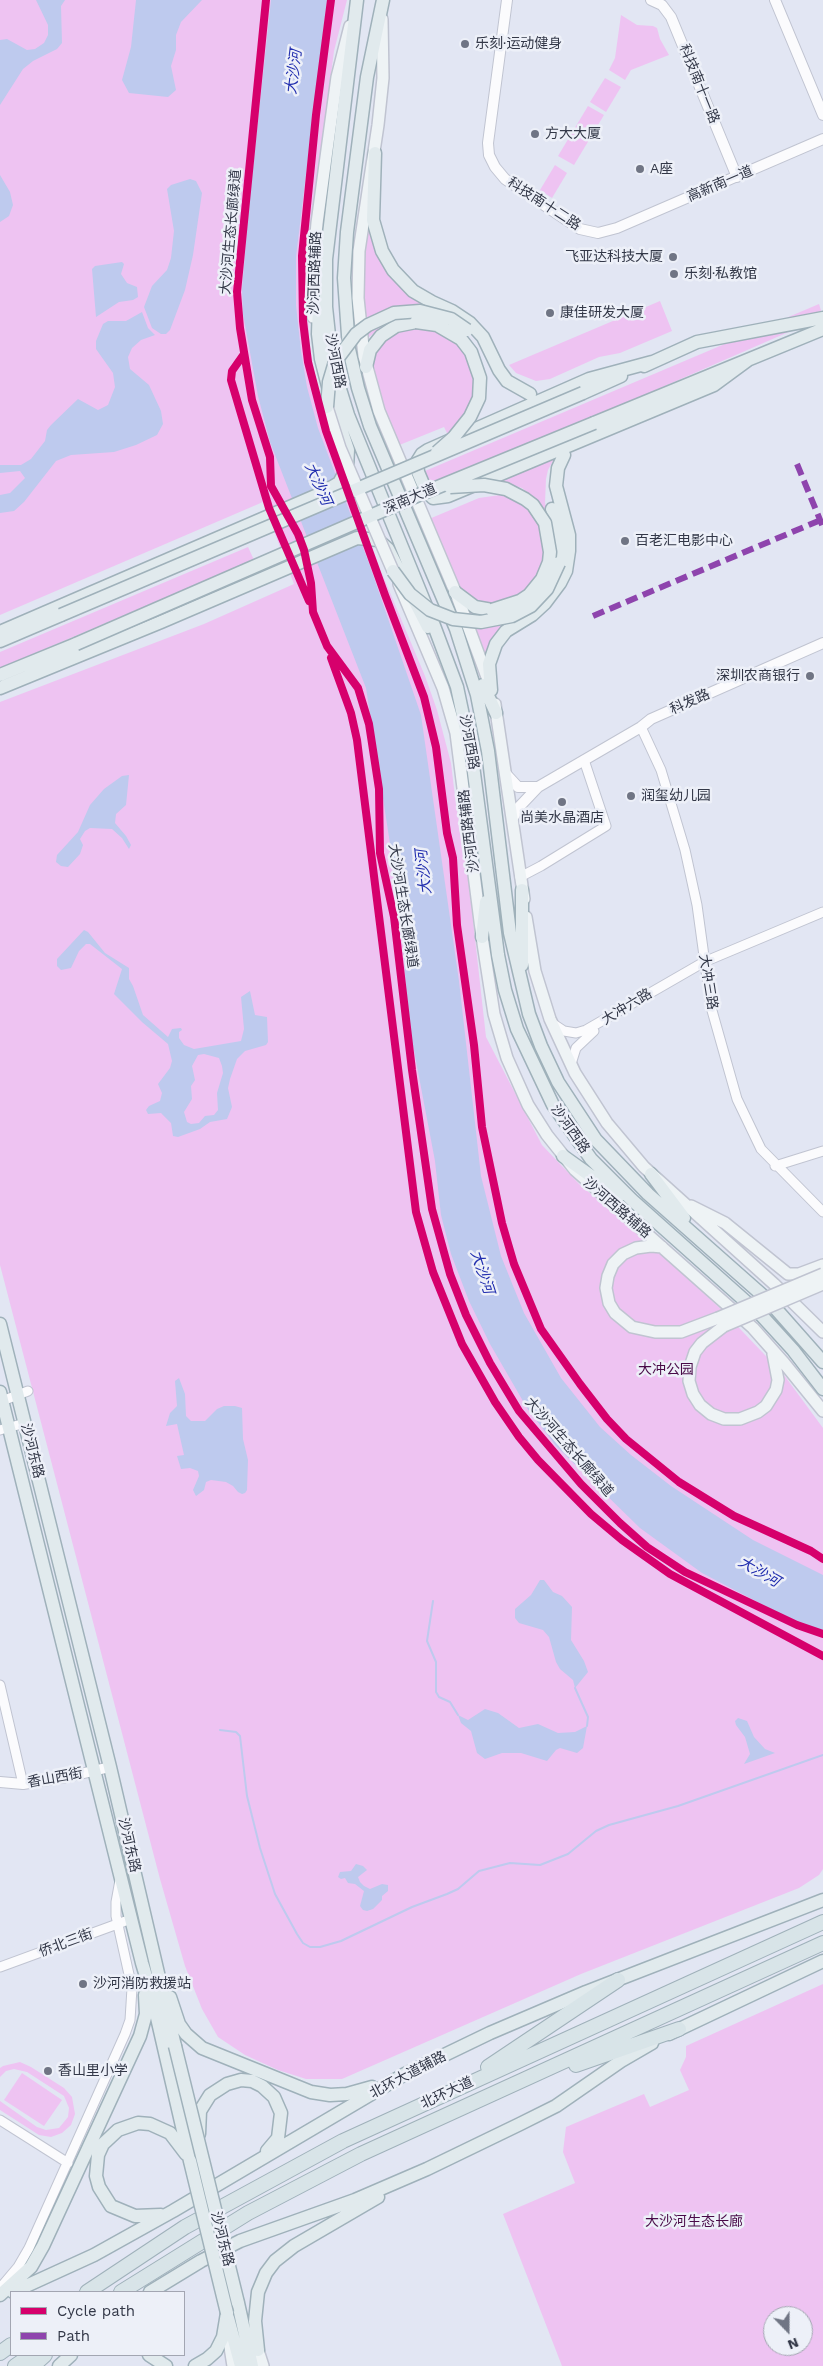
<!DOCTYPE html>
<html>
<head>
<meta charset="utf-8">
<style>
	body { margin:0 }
	#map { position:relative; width:823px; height:2366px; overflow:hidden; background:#e2e6f3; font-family:"Work Sans",sans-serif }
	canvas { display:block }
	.legend { position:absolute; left:10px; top:2291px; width:175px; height:65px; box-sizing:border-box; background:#edf0f8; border:1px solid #a3a6b2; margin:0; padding:6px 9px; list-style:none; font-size:15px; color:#333848 }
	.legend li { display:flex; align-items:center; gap:10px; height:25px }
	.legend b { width:25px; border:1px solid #a3a6b2 }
	.north { position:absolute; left:763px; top:2306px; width:50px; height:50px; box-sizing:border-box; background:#edf0f8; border:1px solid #a3a6b2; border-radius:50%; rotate:158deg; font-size:14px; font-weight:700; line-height:20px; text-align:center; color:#333848 }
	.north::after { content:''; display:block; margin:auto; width:18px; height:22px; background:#707584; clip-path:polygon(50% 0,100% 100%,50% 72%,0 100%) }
</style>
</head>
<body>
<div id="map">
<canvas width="823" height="2366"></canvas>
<ul class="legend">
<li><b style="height:6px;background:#d6006c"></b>Cycle path</li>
<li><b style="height:6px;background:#8e44ad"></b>Path</li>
</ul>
<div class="north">N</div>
</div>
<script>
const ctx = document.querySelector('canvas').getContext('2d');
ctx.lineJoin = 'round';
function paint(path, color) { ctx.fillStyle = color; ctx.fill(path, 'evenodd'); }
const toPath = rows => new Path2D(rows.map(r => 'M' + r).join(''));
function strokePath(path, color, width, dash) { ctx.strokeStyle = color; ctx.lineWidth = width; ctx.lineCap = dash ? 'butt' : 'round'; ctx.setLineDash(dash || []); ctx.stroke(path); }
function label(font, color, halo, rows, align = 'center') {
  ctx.font = font + ' "Work Sans","Noto Sans SC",sans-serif'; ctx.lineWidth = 5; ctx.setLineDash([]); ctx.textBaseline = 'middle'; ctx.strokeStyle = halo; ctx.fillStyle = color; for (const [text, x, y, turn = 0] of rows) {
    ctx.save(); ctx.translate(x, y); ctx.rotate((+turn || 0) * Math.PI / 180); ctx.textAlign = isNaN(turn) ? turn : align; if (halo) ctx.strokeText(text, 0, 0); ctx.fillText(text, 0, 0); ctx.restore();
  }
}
const green = toPath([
	[0,0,347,0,334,51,309,245,306,291,310,348,321,404,340,459,381,571,425,676,437,710,451,763,456,805,467,867,486,1037,542,1145,580,1185,632,1227,723,1311,784,1375,823,1428,823,1869,819,1875,799,1888,581,1974,342,2079,306,2079,278,2070,245,2055,218,2037,202,2009,185,1966,160,1879,0,1265,0,702,204,624,294,584,263,502,0,615],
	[621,15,637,25,653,26,657,28,660,39,669,55,631,70,625,80,609,70,615,58],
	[605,78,621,87,606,112,590,102],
	[588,106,604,115,574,165,558,156],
	[555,165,567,173,552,198,540,190],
	[366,208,369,229,379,257,413,297,444,319,422,314,396,319,383,326,364,341,360,284],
	[660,301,672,331,620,353,599,357,550,379,536,381,516,373,509,365],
	[819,304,823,317,612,409,429,485,425,471],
	[426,327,452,337,468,353,477,387,468,412,449,437,444,427,397,446,375,390,372,361,374,352,391,333],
	[556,455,548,470,546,479,545,503,549,515,540,503,522,488,503,482,493,481],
	[500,495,513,498,532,512,540,524,545,556,540,572,529,587,514,599,488,605,479,602,461,591,429,519,479,498],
	[248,547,254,560,0,668,0,652],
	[524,604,486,658,467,610,480,613],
	[823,1984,823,2366,562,2366,503,2214,575,2183,563,2152,566,2127,644,2094,650,2107,689,2090,680,2070,686,2057,686,2046],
	[773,2316,803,2316,803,2346,773,2346],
	[20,2062,31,2067,64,2088,72,2097,75,2114,71,2125,62,2133,51,2137,39,2135,0,2110,0,2101,37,2127,46,2130,59,2128,68,2117,69,2108,64,2096,27,2072,14,2069,6,2071,0,2077,0,2068,3,2066],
	[22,2073,62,2100,44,2126,4,2100]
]);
const water = toPath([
	[36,0,65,0,61,6,62,43,57,49,33,61,23,69,0,105,0,40,7,39,27,50,35,49,44,43,48,35,48,25],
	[136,0,202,0,181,22,176,35,176,50,171,66,176,90,168,97,129,93,122,80,131,47],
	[271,0,327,0,296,257,296,305,301,351,307,387,318,428,370,566,421,715,459,981,481,1176,501,1256,524,1313,561,1378,600,1427,631,1455,671,1486,753,1540,823,1575,823,1630,798,1623,702,1573,640,1528,556,1446,527,1408,490,1344,469,1301,451,1254,441,1215,435,1161,408,1019,401,915,366,688,270,442,258,396,243,314,242,289,249,205],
	[0,175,10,192,13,205,9,216,0,222],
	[190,179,196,181,202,193,193,255,185,290,170,330,166,334,161,334,152,328,144,307,152,286,167,270,171,258,174,231,167,189,171,185],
	[122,262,124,264,121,274,127,283,137,287,138,297,133,300,119,302,96,317,92,269,95,266],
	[142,312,148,328,155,335,141,340,132,348,128,357,130,369,149,385,161,411,163,424,157,435,136,445,114,452,71,455,56,461,24,502,14,511,0,513,0,495,10,493,25,478,20,471,0,473,0,465,21,465,31,459,45,441,47,430,51,425,78,399,98,410,108,405,115,387,113,373,96,349,96,341,103,324,108,321,126,321],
	[129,775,126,805,116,814,115,823,126,836,131,845,129,849,122,838,112,829,90,828,85,831,80,839,83,845,80,854,68,867,61,866,56,862,57,855,78,832,90,805,104,789,122,776],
	[84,930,88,932,105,953,129,968,129,979,133,986,143,1015,168,1037,172,1029,181,1028,182,1030,179,1032,179,1038,184,1045,194,1049,241,1041,244,1029,241,997,250,991,255,1015,267,1017,268,1042,266,1045,245,1051,237,1059,230,1079,228,1088,232,1107,227,1119,210,1122,200,1129,178,1137,173,1136,171,1123,161,1113,148,1114,146,1110,149,1106,160,1101,162,1093,158,1084,170,1068,172,1061,168,1044,142,1022,114,994,122,969,90,944,86,944,79,951,71,968,61,970,57,966,57,959],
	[204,1054,219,1058,222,1066,223,1073,217,1093,218,1110,214,1115,205,1116,199,1123,191,1124,187,1122,184,1112,192,1099,191,1086,195,1080,192,1066,198,1055],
	[179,1378,185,1394,186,1416,191,1421,205,1421,217,1409,224,1406,235,1406,242,1408,243,1439,248,1460,247,1490,245,1493,242,1494,238,1492,233,1486,226,1482,211,1480,206,1482,204,1490,196,1496,193,1490,199,1476,198,1471,190,1468,181,1469,177,1456,184,1455,177,1424,166,1426,170,1413,177,1406,175,1381],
	[540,1580,544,1580,553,1592,562,1596,572,1607,571,1640,584,1661,588,1672,575,1688,573,1680,560,1669,556,1662,549,1637,543,1630,519,1623,515,1618,515,1609,531,1595],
	[485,1709,498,1713,519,1728,538,1724,558,1733,575,1732,587,1726,583,1748,577,1753,560,1748,556,1750,547,1761,521,1753,502,1753,485,1759,477,1753,471,1731,461,1723,458,1715,468,1720],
	[738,1718,747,1721,754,1737,765,1749,775,1753,744,1764,750,1754,745,1737,736,1725,735,1721],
	[356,1864,363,1866,367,1870,358,1877,360,1882,364,1886,370,1889,382,1884,388,1885,388,1891,382,1896,382,1900,373,1909,367,1911,363,1910,360,1906,364,1891,355,1884,348,1883,345,1878,341,1879,338,1877,340,1872,351,1871]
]);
const stream = toPath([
	[433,1601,427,1641,436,1662,436,1692,439,1697,450,1702,458,1715],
	[575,1688,588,1717,587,1726],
	[220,1730,236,1732,240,1736,247,1796,260,1848,275,1894,297,1934,303,1943,310,1947,320,1947,341,1941,412,1907,447,1894,458,1889,479,1871,510,1863,540,1865,568,1854,596,1831,609,1825,678,1806,823,1755]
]);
const minor = toPath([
	[641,727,661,770,685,850,697,905,711,1007,737,1099,761,1149,823,1212],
	[520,877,541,866,606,826,584,760],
	[552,1023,564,1031,576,1033,586,1030,704,962,823,912],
	[571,1064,576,1048,594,1031],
	[775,1166,823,1151],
	[2,1401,28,1391],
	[0,1430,25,1423],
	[0,1685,23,1784],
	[0,1967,131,1919],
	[0,2120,68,2163],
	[1,2287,18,2267,29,2248,125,2034,130,2020,132,1988,116,1916,116,1902,120,1880]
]);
const tertiary = toPath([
	[507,0,488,143,489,155,495,167,505,179,580,229,598,233,617,228,823,139],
	[651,0,662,5,671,17,737,177],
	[775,0,823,115],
	[506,774,518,787,538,787],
	[512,820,519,807,538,787,641,727,651,719,823,643],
	[0,1782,23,1784,67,1777,110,1767]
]);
const secondary = toPath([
	[382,19,383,78,378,125,359,251,358,298,364,356,379,411,457,596,487,677],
	[313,317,313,268,317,223,337,77,350,26],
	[399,584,443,688,456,733,482,937,494,1014,507,1058,528,1105,547,1135,575,1170,753,1328,784,1363,823,1411],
	[495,704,524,899],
	[526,917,535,971,550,1019,575,1073,607,1123,644,1167,774,1284,823,1332],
	[691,1206,725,1223,788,1274,799,1274,823,1265],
	[662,1247,651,1246,636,1248,623,1254,613,1264,608,1276,606,1288,609,1303,615,1313,632,1327,655,1332,681,1332,718,1318],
	[724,1326,702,1343,695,1352,690,1367,689,1381,693,1394,700,1405,711,1414,724,1419,740,1419,758,1412,766,1406,776,1390,778,1380,773,1354],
	[227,2328,233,2366],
	[255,2341,263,2366]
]);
const primary = toPath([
	[357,0,326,259,326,307,331,354,335,373,348,415,433,623,457,687,472,758,498,955,505,990,517,1029,553,1105,591,1159,632,1200,762,1316,793,1350,823,1389],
	[383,0,367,77,347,232,344,278,349,349,358,388,370,426,456,629,477,695,488,751,510,933,529,1014,541,1046,558,1082,596,1140,648,1194,769,1301,823,1362],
	[375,153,373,220,382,251,393,270,413,291,432,302,452,311,470,323,483,337,499,370,507,381,530,394],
	[652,362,589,379,428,450,422,454,417,462,418,472,426,491,433,498,448,496,714,385,748,360],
	[644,366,697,342,823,318],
	[366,367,370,350,381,336,396,326,416,322],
	[583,393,621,376],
	[594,423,823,329],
	[552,509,560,536,559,563],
	[455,592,475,607,492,610],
	[0,632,320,494,339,483,347,468,348,450,332,402,321,359,318,334,319,303],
	[0,641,61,615],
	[0,675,76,644],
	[483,685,496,713],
	[0,688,161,622,357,538,378,540,388,549,428,627],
	[491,690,489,664,496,644,506,631,532,615,545,603,560,583,566,571,569,551,569,535,556,486,558,468,564,455],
	[522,890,522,965],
	[482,937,486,902],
	[563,1156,619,1196],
	[651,1174,684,1218],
	[0,1324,110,1767,175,2046],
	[0,1392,142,1963,152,1996,190,2161],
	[170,1997,179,2024,186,2034,202,2048,311,2092,330,2095,347,2094,372,2087],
	[669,2034,823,1961],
	[199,2134,200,2111,210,2095,227,2084,241,2080,252,2081,262,2086,274,2097,281,2113,278,2138,267,2151],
	[161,2215,135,2216,111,2206,99,2187,96,2176,98,2155,103,2144,118,2130,138,2123,150,2124,170,2133,186,2154],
	[13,2292,94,2255,173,2211,405,2074,490,2033,586,1992,823,1900],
	[150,2292,201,2261,240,2241,355,2200,427,2169,520,2124,556,2106,621,2061,652,2043],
	[0,2295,31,2267,43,2246,140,2036,146,2014,145,1995],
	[238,2303,252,2366],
	[228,2318,241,2366],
	[258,2350,255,2321,258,2292,266,2273,275,2261,294,2246,378,2197],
	[149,2355,166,2366],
	[59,2366,71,2355],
	[195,2366,207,2359,216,2351,223,2337,227,2313]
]);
const trunk = toPath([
	[576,2065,679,2029],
	[488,2067,618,1980],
	[87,2292,185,2227,343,2141,823,1922],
	[121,2292,248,2213,361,2154,823,1943],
	[0,2353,11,2345],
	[15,2366,31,2355],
	[33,2366,45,2355]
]);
const secondaryBridge = toPath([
	[327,407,340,448,393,571],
	[718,1318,823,1274],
	[724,1326,823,1284]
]);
const primaryBridge = toPath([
	[416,322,437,325,461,339,471,352,480,378,479,398,470,417,454,437,437,452],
	[327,407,329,382,335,362,356,334,368,325,394,313,420,311,451,319,467,330],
	[450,487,484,485,506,489,525,499,533,505,545,523,550,552,549,562,542,579,529,595,520,601,492,610],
	[393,571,410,594,430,610,453,619,481,622,512,616,531,606,547,589,559,563],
	[61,615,583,393],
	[76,644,421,494,594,423],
	[175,2046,238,2303],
	[190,2161,227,2313]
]);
const quiet = toPath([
	[797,464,823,527],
	[593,616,823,519]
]);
const cycleway = toPath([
	[266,0,237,292,240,328,252,400,270,457,271,486,298,534,304,550,311,583,313,612,327,646,358,688,369,724,379,789,380,853,394,917,412,1070,432,1209,450,1274,466,1315,490,1363,519,1411,581,1484,620,1523,647,1547,685,1572,797,1625,823,1634],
	[331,0,316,115,302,256,303,321,308,362,326,431,385,595,424,697,436,747,447,833,453,858,457,925,474,1045,482,1127,502,1223,514,1264,541,1329,580,1384,607,1419,626,1439,679,1482,734,1516,811,1551,823,1559],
	[244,354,232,371,231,380,269,508,309,601],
	[331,658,351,713,357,740,416,1212,433,1272,462,1344,495,1402,519,1437,538,1460,591,1514,622,1540,670,1574,823,1656]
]);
const markers = [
	[465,44,5,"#707584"],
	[535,134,5,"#707584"],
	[640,169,5,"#707584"],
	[673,257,5,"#707584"],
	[674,274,5,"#707584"],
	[550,313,5,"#707584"],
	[625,541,5,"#707584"],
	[810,676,5,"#707584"],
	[631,796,5,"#707584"],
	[562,802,5,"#707584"],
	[83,1984,5,"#707584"],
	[48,2071,5,"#707584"]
];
const poiNames = [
	["乐刻·运动健身",475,44],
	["方大大厦",545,134],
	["A座",650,169],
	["飞亚达科技大厦",663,257,"right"],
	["乐刻·私教馆",684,274],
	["康佳研发大厦",560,313],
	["百老汇电影中心",635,541],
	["深圳农商银行",800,676,"right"],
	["润玺幼儿园",641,796],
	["尚美水晶酒店",562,818,"center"],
	["沙河消防救援站",93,1984],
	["香山里小学",58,2071]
];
const streetNames = [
	["科技南十一路",699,84,68],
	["高新南一道",720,184,-23],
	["科技南十二路",544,204,33],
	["大沙河生态长廊绿道",231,232,-85],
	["沙河西路辅路",315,273,-88],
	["沙河西路",335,361,79],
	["深南大道",410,499,-23],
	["科发路",690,702,-24],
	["沙河西路",469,742,80],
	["沙河西路辅路",469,831,-97],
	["大沙河生态长廊绿道",403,906,81],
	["大冲三路",708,982,81],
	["大冲六路",627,1007,-31],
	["沙河西路",570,1129,55],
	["沙河西路辅路",617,1208,41],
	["大沙河生态长廊绿道",569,1447,49],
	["沙河东路",32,1451,76],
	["香山西街",55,1778,-10],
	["沙河东路",129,1845,77],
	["侨北三街",66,1943,-20],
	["北环大道辅路",408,2075,-28],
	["北环大道",447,2093,-25],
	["沙河东路",222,2239,76]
];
const parkNames = [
	["大冲公园",666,1370],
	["大沙河生态长廊",694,2222]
];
const waterNames = [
	["大沙河",294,72,-83],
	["大沙河",318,484,66],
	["大沙河",424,872,-96],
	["大沙河",482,1272,72],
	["大沙河",759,1572,30]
];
paint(green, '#eec3f2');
paint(water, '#becaee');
strokePath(stream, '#becaee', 2);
strokePath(minor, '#c0c4d1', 11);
strokePath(tertiary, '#c0c4d1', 12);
strokePath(secondary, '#c0c4d1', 14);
strokePath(primary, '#9fb1ba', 15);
strokePath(trunk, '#9fb1ba', 16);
strokePath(minor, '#fbfbfd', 9);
strokePath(tertiary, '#fbfbfd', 10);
strokePath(secondary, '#eef3f5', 11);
strokePath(primary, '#e1eaed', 12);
strokePath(trunk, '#d8e4e8', 14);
strokePath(secondaryBridge, '#c0c4d1', 14, []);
strokePath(primaryBridge, '#9fb1ba', 15, []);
strokePath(secondaryBridge, '#eef3f5', 11);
strokePath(primaryBridge, '#e1eaed', 12);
strokePath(quiet, '#8e44ad', 6, [12, 6]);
strokePath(cycleway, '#d6006c', 8);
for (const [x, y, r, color] of markers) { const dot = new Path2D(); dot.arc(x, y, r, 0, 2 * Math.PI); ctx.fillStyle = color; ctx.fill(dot); strokePath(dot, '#edf0f8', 2); }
label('14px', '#333848', '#edf0f8', poiNames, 'left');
label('14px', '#333848', '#edf0f8', streetNames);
label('14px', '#490a48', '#edf0f8', parkNames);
label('italic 15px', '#222faf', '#edf0f8', waterNames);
</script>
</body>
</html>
